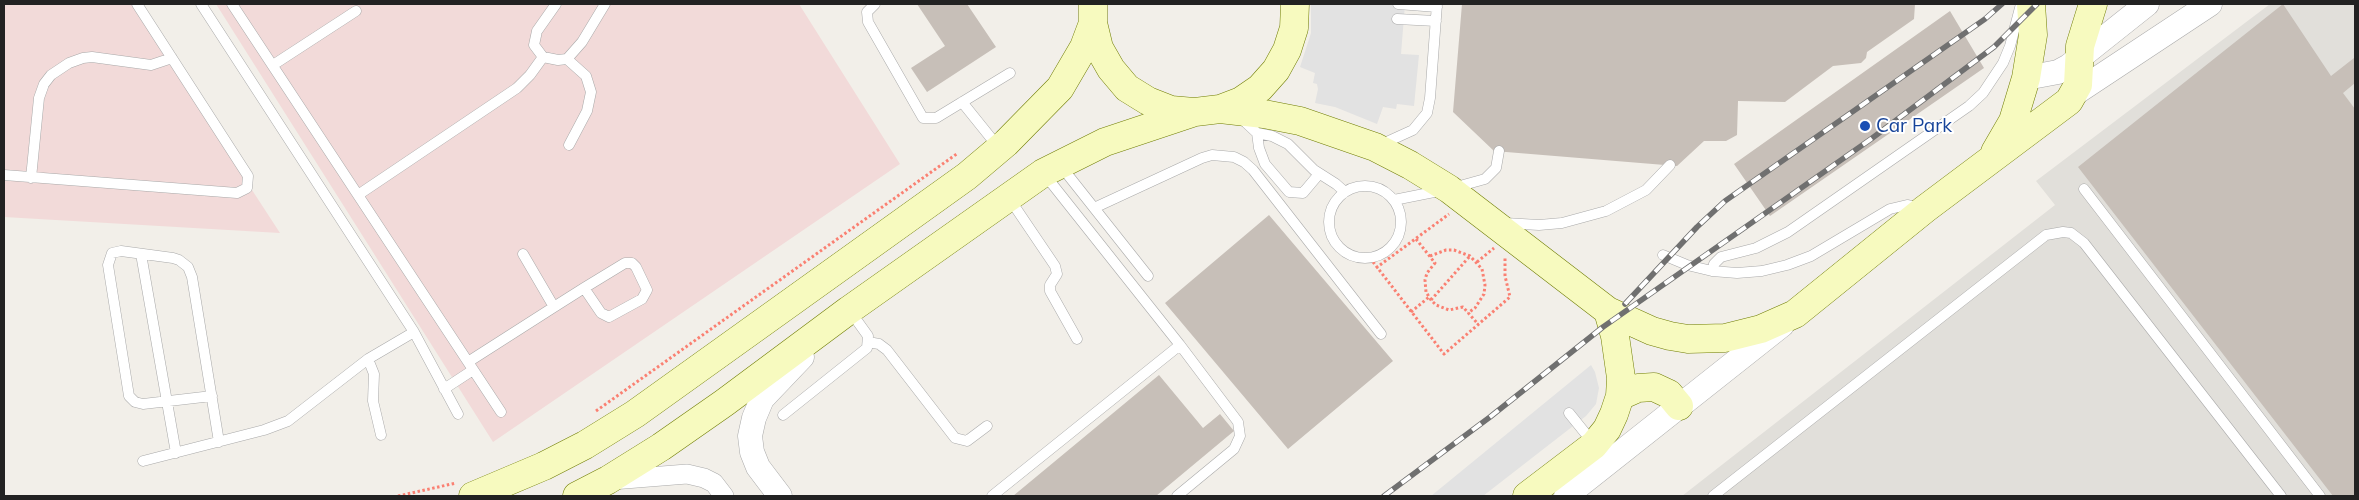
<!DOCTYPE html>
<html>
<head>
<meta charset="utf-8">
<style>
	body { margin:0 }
	#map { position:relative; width:2359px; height:500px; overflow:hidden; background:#f2efe9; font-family:Mulish,sans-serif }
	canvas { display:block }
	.frame { position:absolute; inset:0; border:5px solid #222; pointer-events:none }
</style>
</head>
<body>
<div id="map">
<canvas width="2359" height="500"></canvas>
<div class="frame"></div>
</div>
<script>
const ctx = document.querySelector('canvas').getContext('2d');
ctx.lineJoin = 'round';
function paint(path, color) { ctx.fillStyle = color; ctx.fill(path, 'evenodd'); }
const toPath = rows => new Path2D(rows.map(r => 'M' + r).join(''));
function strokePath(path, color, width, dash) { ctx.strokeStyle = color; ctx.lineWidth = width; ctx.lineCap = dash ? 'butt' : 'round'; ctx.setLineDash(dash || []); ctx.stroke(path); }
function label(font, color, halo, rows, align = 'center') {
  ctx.font = font + ' Mulish,sans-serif'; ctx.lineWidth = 4; ctx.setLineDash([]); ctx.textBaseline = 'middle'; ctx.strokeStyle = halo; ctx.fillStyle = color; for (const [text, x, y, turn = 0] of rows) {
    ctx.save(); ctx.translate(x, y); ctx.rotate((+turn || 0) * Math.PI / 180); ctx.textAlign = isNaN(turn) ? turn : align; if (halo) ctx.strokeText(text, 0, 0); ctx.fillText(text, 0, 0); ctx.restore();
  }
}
const commercial = toPath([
	[4,4,131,4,280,233,4,217],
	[216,4,799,4,900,164,493,442]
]);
const airport = toPath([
	[2270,4,2355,4,2355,496,1682,496,2055,205,2036,181]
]);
const parking = toPath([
	[1311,4,1405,4,1401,54,1419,55,1414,106,1397,104,1396,109,1383,107,1377,124,1335,107,1315,103,1318,89,1317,84,1313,83,1315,73,1300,67,1311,33],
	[1591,365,1595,372,1599,388,1596,404,1586,416,1483,496,1431,496]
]);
const building = toPath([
	[917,4,967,4,996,47,927,92,911,68,945,46],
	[1462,4,1915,4,1914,19,1867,52,1866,58,1861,63,1833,66,1785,102,1738,101,1737,135,1726,141,1704,141,1677,166,1494,151,1453,112],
	[2283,4,2331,76,2354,58,2355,60,2355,83,2343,93,2355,109,2355,496,2333,496,2078,167],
	[1950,11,1984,68,1770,216,1734,164],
	[1269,215,1393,361,1288,449,1165,303],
	[1159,375,1203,428,1220,414,1234,431,1156,496,1013,496]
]);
const path = toPath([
	[1416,239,1435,263,1427,273,1425,280,1426,292,1431,300,1436,305,1449,310,1463,307,1478,324],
	[1430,256,1446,250,1454,250,1470,256,1482,269,1485,285,1484,294,1475,308,1468,313],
	[1370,258,1444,354,1510,297,1505,276,1505,258],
	[1477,262,1494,248],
	[1376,268,1449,214],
	[1431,300,1470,256],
	[1411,312,1429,297],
	[596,411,958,153],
	[398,496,456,483]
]);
const service = toPath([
	[201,4,414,332,458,414],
	[232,4,501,412],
	[556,4,537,31,534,45,543,57,558,60,567,59,582,42,605,4],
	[875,4,867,12,868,22,923,118,936,118,1010,73],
	[1398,4,1437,7],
	[1397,19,1436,21],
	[567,59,586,76,591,92,587,111,569,145],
	[273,65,356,11],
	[962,102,999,148],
	[1240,117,1257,133,1272,136,1288,144,1314,170,1336,184,1345,192],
	[1257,133,1259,148,1265,164,1289,192,1303,193,1319,174],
	[1380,145,1413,130,1427,113,1430,98,1437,4],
	[1060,165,1148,276],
	[4,175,237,193,247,188,248,176,137,4],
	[1045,175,1180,345,1238,422,1240,436,1234,449,1177,496],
	[31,178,39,98,44,84,51,75,69,63,83,58,92,57,151,65,172,58],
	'1329 222a36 36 0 1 1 72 0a36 36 0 1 1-72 0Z',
	[2084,189,2320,496],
	[358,195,517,88,530,75,543,57],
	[1009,198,1055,266,1057,274,1050,285,1050,291,1077,339],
	[1394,200,1449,189,1485,179,1496,168,1499,151],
	[1094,208,1202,158,1212,155,1234,157,1244,162,1253,170,1381,334],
	[1505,223,1539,225,1562,223,1606,211,1646,190,1670,165],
	[141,254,176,453],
	[523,254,554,307],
	[1663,255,1687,265,1712,271,1737,273,1762,271,1787,265,1811,256,1890,209,1907,205,1921,208],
	[1712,271,1714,264,1721,257,1756,248,1788,232,1969,106,1983,93,2003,63,2010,46,2021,4],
	[868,342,879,344,887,350,955,438,967,441,987,426],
	[368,359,374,374,373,401,381,435],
	[468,362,554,307,584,288,625,263,632,263,636,267,647,290,642,299,609,317,601,313,584,288],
	[444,389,473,370],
	[212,396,143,404,135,402,129,396,108,265,112,253,121,251,173,258,179,260,188,267,192,277,219,442],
	[1569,413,1594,444],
	[783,415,867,348,868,336,850,311],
	[143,461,264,430,288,421,368,359,414,332],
	[992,496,1180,345],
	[1713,496,2046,235,2063,232,2071,233,2084,243,2281,496]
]);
const minor = toPath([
	[612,480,687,474,704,478,714,483,724,496]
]);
const tertiary = toPath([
	[2026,78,2058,72,2069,66,2147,4],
	[2074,94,2210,4],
	[780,496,758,467,752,452,750,436,754,418,762,399,802,357],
	[1566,496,1782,325]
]);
const secondary = toPath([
	[1093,4,1093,23,1099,48,1111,69,1127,88,1148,101,1171,110,1194,112],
	[1220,109,1264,114,1300,121,1375,147,1410,165,1449,189,1608,311,1652,331,1670,336,1688,339,1725,338,1761,329,1795,314,1925,209,2069,101,2078,85,2080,46,2093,4],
	[1995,152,2013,121,2026,78,2033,35,2031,4],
	[1620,396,1638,388,1654,387,1669,394,1679,406],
	[473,496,544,466,585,445,635,414,967,176,1006,143,1060,88,1084,47,1093,23],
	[577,496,608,480,661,447,724,403,849,310,1043,173,1105,142,1195,112,1220,109,1241,101,1260,88,1276,70,1287,50,1294,28,1295,4],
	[1527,496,1594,445,1607,429,1614,414,1620,396,1621,378,1615,336,1608,311]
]);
const rail = toPath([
	[1625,304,1697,227,1725,201,1985,19,2002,4],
	[1384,496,1490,417,1603,327,1871,139,1994,47,2037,4]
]);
const markers = [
	[1865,126,6,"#1a4fb4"]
];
const transitNames = [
	["Car Park",1876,126]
];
paint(commercial, '#f2dad9');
paint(airport, '#e1dfda');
paint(parking, '#e2e2e2');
paint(building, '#c7bfb8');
strokePath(service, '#a9a9a9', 11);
strokePath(minor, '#a9a9a9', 20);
strokePath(tertiary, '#a9a9a9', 25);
strokePath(secondary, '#707d05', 29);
strokePath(path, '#fa8072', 3, [2.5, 2.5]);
strokePath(service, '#fff', 10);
strokePath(minor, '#fff', 19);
strokePath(tertiary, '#fff', 24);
strokePath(secondary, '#f7fabf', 28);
strokePath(rail, '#707070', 5.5);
strokePath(rail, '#fff', 4, [11]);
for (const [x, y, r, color] of markers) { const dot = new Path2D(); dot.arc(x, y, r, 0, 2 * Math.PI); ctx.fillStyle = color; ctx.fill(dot); strokePath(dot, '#fff', 2); }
label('19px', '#164399', '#fff', transitNames, 'left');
</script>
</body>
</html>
